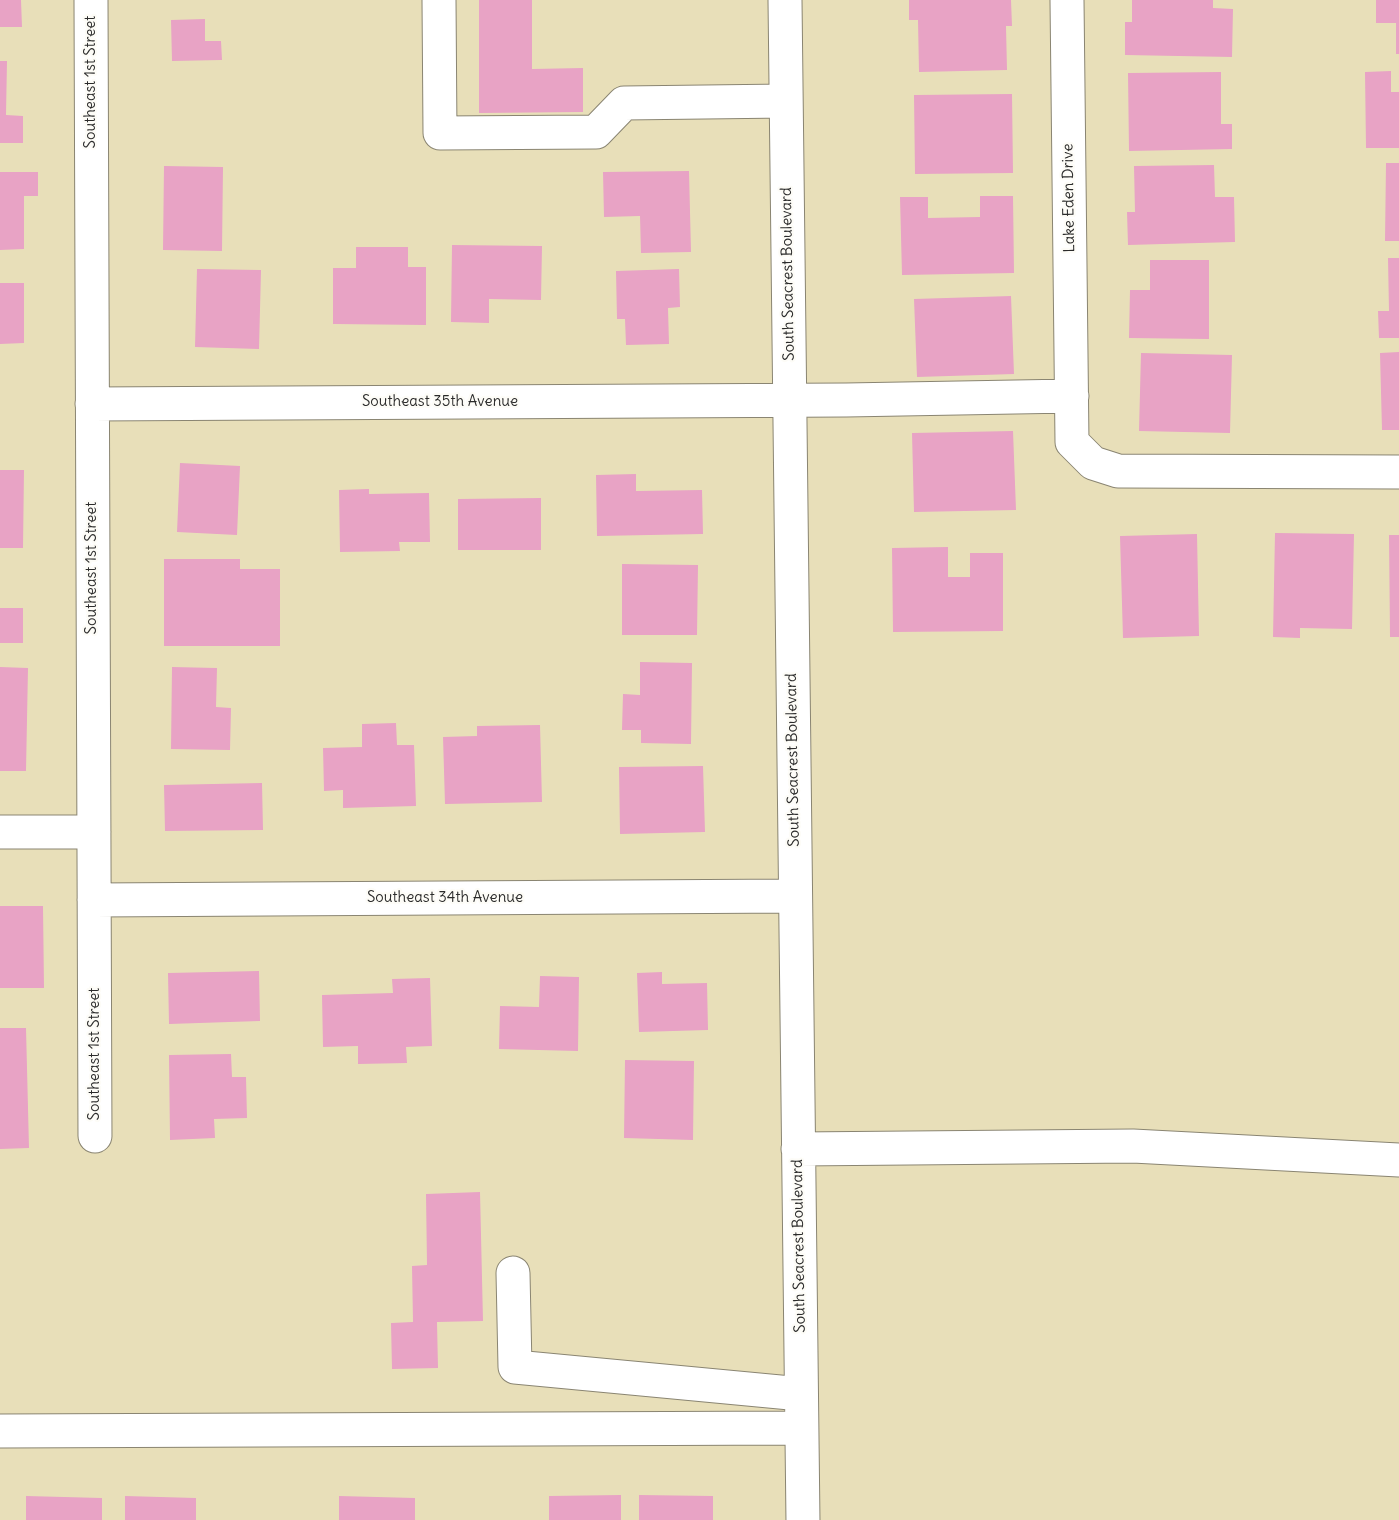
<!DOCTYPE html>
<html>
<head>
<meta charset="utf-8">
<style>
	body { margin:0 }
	canvas { display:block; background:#e8dfb9 }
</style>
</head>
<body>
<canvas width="1399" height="1520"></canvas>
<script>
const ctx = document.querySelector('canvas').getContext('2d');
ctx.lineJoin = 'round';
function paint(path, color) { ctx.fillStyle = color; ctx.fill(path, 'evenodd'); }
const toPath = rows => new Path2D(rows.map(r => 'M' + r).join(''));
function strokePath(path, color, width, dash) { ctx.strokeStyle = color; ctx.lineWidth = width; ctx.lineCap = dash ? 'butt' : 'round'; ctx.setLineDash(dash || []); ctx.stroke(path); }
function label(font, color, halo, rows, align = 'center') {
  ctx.font = font + ' Delius,sans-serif'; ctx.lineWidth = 4.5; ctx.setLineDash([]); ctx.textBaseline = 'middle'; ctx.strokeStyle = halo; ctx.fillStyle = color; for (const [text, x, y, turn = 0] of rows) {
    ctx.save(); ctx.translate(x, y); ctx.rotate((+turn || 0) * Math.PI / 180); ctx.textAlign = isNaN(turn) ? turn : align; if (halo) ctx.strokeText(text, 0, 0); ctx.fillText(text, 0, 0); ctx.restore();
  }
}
const building = toPath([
	[0,0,21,0,22,27,0,27],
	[479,0,532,0,532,69,583,68,583,112,479,113],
	[909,0,1011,0,1012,26,1006,26,1007,70,919,72,918,20,909,20],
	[1132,0,1213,0,1213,8,1233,9,1232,57,1125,55,1125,22,1132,22],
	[1376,0,1399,0,1399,54,1396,54,1396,23,1376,23],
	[205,19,205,41,221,41,222,60,172,61,171,20],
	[0,61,7,61,6,115,23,116,23,143,0,143],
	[1391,71,1391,92,1399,92,1399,148,1366,148,1365,72],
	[1221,72,1221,124,1232,124,1232,149,1129,151,1128,73],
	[1012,94,1013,173,915,174,914,95],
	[1386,163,1399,163,1399,241,1385,241],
	[1214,165,1215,197,1234,197,1235,242,1128,245,1127,212,1135,212,1134,166],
	[164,166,223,167,222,251,163,250],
	[689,171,691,252,641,253,640,216,604,217,603,172],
	[0,172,38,172,38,196,24,196,24,249,0,250],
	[980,196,1013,196,1014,273,902,275,900,197,928,197,928,218,980,217],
	[452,245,542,246,541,300,489,299,489,323,451,322],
	[356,247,408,247,408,267,426,267,426,325,333,324,333,268,356,268],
	[1388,258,1399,258,1399,338,1379,338,1378,311,1389,311],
	[1150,260,1209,260,1209,339,1129,338,1130,290,1150,290],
	[197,269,261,270,259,349,195,347],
	[679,269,680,307,668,308,669,344,626,345,625,319,617,319,616,271],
	[0,283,24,283,24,343,0,344],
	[1011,296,1014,374,917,377,914,299],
	[1399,352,1399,430,1382,430,1380,353],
	[1141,353,1232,355,1230,433,1139,431],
	[1013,431,1016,510,914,512,912,433],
	[180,463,240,466,237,535,177,532],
	[0,470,24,470,23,548,0,548],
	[636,474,636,491,702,490,703,534,597,536,596,475],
	[369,489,369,494,429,493,430,542,399,542,400,551,340,552,339,490],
	[541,498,541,550,458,550,458,499],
	[1275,533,1354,534,1352,629,1300,628,1300,638,1273,637],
	[1197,534,1199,636,1123,638,1120,536],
	[1389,535,1399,535,1399,637,1390,637],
	[948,547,948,577,970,577,970,553,1003,553,1003,631,893,632,892,548],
	[164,559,240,559,240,569,280,569,280,646,164,646],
	[622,564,698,565,697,635,622,635],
	[0,608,23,608,23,643,0,643],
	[640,662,692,663,691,744,641,743,641,730,622,730,623,694,640,695],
	[0,667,28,668,26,771,0,771],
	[172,667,217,668,216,707,231,708,230,750,171,749],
	[396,723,397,745,414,745,416,806,343,808,343,790,324,791,323,748,362,747,362,724],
	[540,725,542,802,445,804,443,737,477,736,477,726],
	[703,766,705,832,620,834,619,767],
	[262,783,263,830,165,831,164,785],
	[0,906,43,906,44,988,0,988],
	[259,971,260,1021,169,1024,168,973],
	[662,972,662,984,707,983,708,1030,639,1032,637,973],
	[540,976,579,977,578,1051,499,1049,500,1006,539,1007],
	[430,978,432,1046,406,1047,407,1063,358,1064,358,1046,323,1047,322,995,393,993,392,979],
	[0,1028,26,1028,29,1148,0,1149],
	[231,1054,232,1077,246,1077,247,1118,214,1119,215,1138,170,1140,169,1055],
	[625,1060,694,1061,693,1140,624,1138],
	[480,1192,483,1321,437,1322,438,1368,392,1369,391,1323,413,1322,412,1266,427,1265,426,1194],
	[621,1495,621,1520,549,1520,549,1496],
	[639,1495,713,1496,713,1520,639,1520],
	[26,1496,102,1498,102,1520,26,1520],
	[125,1496,196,1498,196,1520,125,1520],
	[339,1496,415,1498,415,1520,339,1520]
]);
const minor = toPath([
	[91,0,95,1136],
	[439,0,440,133,596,132,624,103,786,101],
	[785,0,803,1520],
	[1067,0,1072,442,1093,463,1118,471,1399,472],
	[92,404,846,400,1072,396],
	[0,832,94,832],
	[94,900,795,896],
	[798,1149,1133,1146,1399,1160],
	[513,1273,515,1367,801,1394],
	[0,1431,801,1428]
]);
const streetNames = [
	["Southeast 1st Street",91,82,-90],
	["Lake Eden Drive",1069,198,-91],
	["South Seacrest Boulevard",788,274,-91],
	["Southeast 35th Avenue",440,402],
	["Southeast 1st Street",92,568,-90],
	["South Seacrest Boulevard",793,760,-91],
	["Southeast 34th Avenue",445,898],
	["Southeast 1st Street",95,1054,-90],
	["South Seacrest Boulevard",799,1246,-91]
];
paint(building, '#e8a3c5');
strokePath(minor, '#8a8572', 35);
strokePath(minor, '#fff', 33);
label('15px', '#2b2b2b', '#fdfcf7', streetNames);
</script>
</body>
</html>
